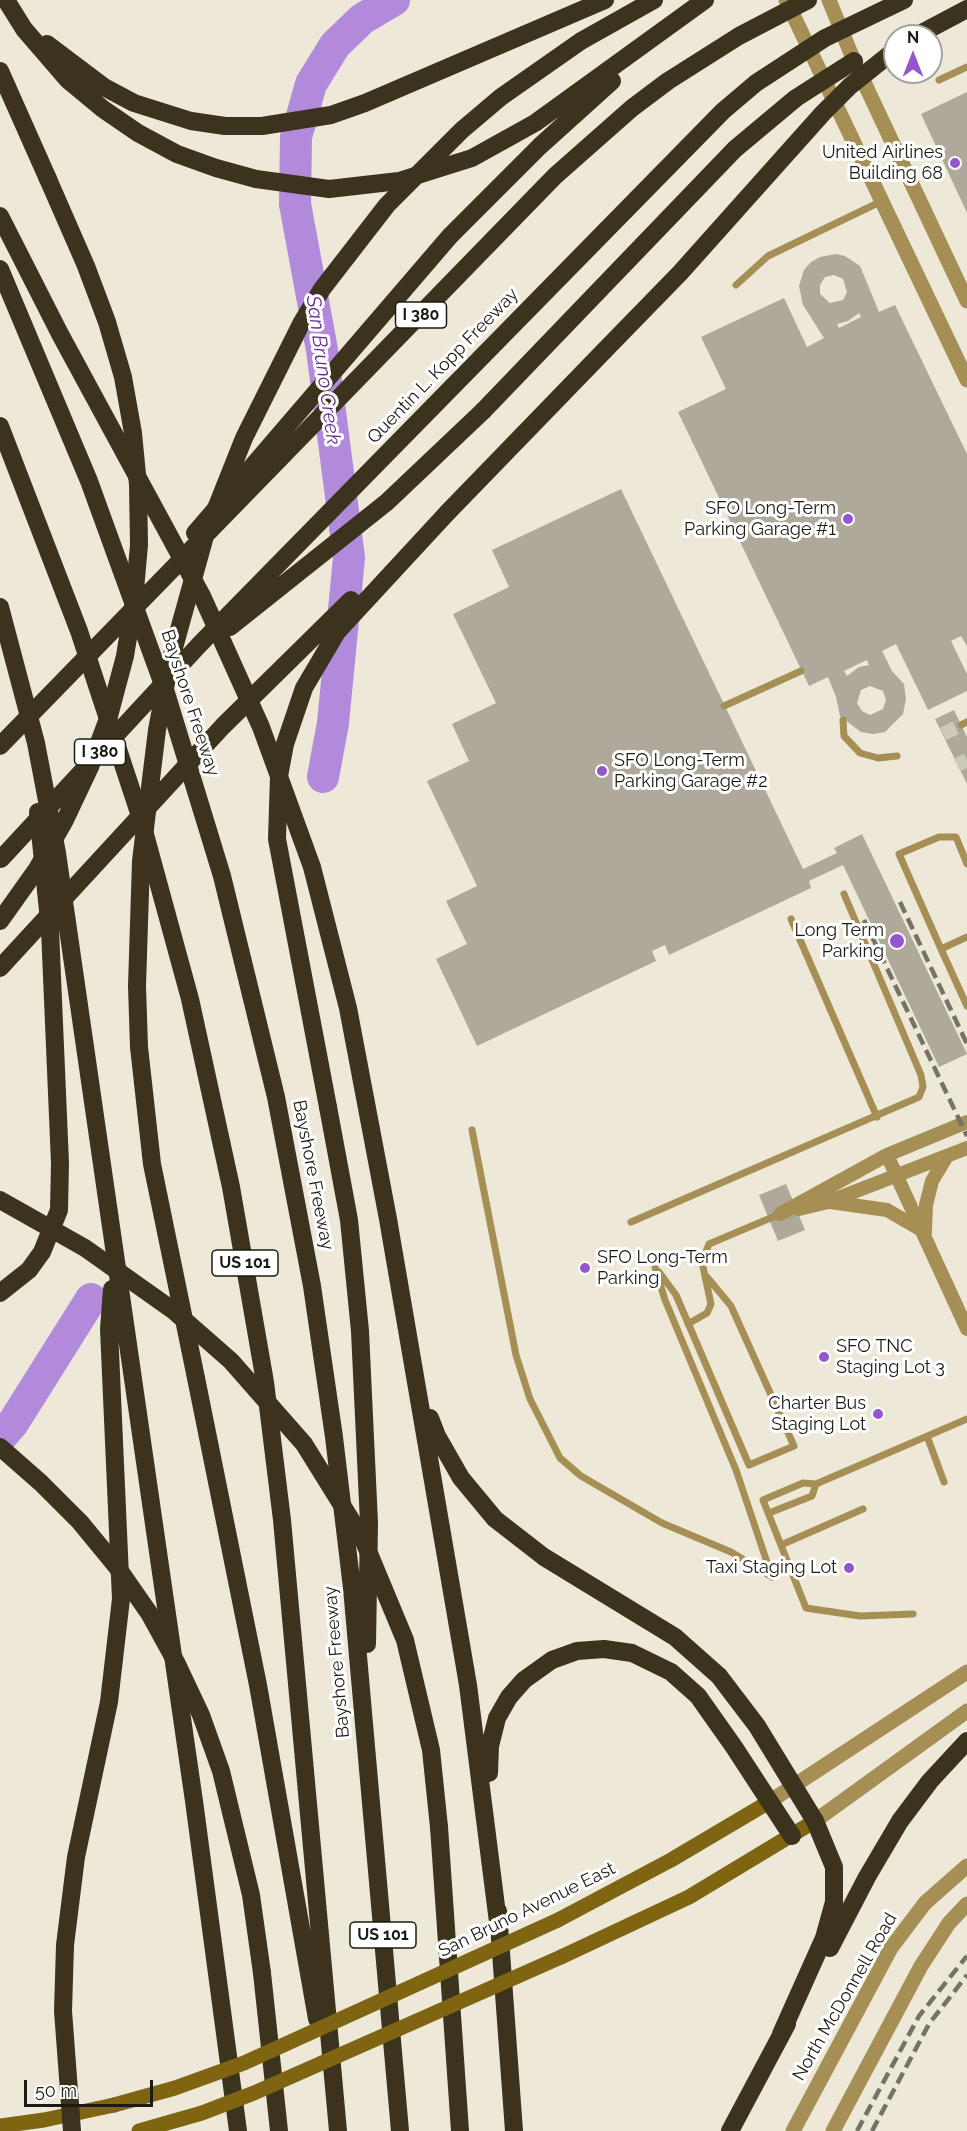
<!DOCTYPE html>
<html>
<head>
<meta charset="utf-8">
<style>
	body { margin:0 }
	#map { position:relative; width:967px; height:2131px; overflow:hidden; background:#eee8d9; font-family:Raleway,sans-serif }
	canvas { display:block }
	.north { position:absolute; left:883px; top:24px; width:60px; height:60px; box-sizing:border-box; background:#fff; border:2px solid #a4a3a1; border-radius:50%; rotate:0deg; font-size:16px; font-weight:700; line-height:24px; text-align:center; color:#1c1a14 }
	.north::after { content:''; display:block; margin:auto; width:21px; height:27px; background:#9456cc; clip-path:polygon(50% 0,100% 100%,50% 72%,0 100%) }
	.scale { position:absolute; left:24px; top:2080px; width:129px; height:27px; box-sizing:border-box; border:3px solid #1c1a14; border-top:0; padding-left:8px; font-size:18px; line-height:21px; white-space:nowrap; color:#1c1a14; -webkit-text-stroke:4px #fff; paint-order:stroke }
</style>
</head>
<body>
<div id="map">
<canvas width="967" height="2131"></canvas>
<div class="north">N</div>
<div class="scale">50 m</div>
</div>
<script>
const ctx = document.querySelector('canvas').getContext('2d');
ctx.lineJoin = 'round';
const toPath = rows => new Path2D(rows.map(r => 'M' + r).join(''));
function strokePath(path, color, width, dash) { ctx.strokeStyle = color; ctx.lineWidth = width; ctx.lineCap = dash ? 'butt' : 'round'; ctx.setLineDash(dash || []); ctx.stroke(path); }
function paint(path, color) { ctx.fillStyle = color; ctx.fill(path, 'evenodd'); }
function label(font, color, halo, rows, align = 'center') {
  ctx.font = font + ' Raleway,sans-serif'; ctx.lineWidth = 6; ctx.setLineDash([]); ctx.textBaseline = 'middle'; ctx.strokeStyle = halo; ctx.fillStyle = color; for (const [text, x, y, turn = 0] of rows) {
    ctx.save(); ctx.translate(x, y); ctx.rotate((+turn || 0) * Math.PI / 180); ctx.textAlign = isNaN(turn) ? turn : align; if (halo) ctx.strokeText(text, 0, 0); ctx.fillText(text, 0, 0); ctx.restore();
  }
}
const river = toPath([
	[323,777,333,723,349,558,322,350,295,204,296,137,311,84,335,45,362,19,394,0],
	[0,1438,13,1423,91,1299]
]);
const building = toPath([
	[967,92,967,213,921,114],
	[836,254,845,256,860,266,879,312,895,305,967,454,967,646,961,636,951,641,967,674,967,691,928,710,896,644,882,651,892,671,904,684,906,699,903,714,885,732,873,734,861,732,840,716,836,697,828,677,809,686,678,412,726,389,701,337,784,298,807,347,824,338,803,305,799,286,804,270,811,262,820,257],
	[834,275,843,279,847,292,843,300,830,303,820,294,820,285,825,277],
	[859,313,861,317,839,328,837,324,848,321],
	[867,660,869,665,859,667,847,676,844,671],
	[870,686,883,691,886,700,883,709,870,715,862,711,857,703,861,690],
	[621,489,803,869,837,853,834,848,862,834,967,1054,939,1067,843,865,809,881,811,888,669,955,665,945,652,951,656,961,477,1046,436,959,467,944,446,901,477,886,427,781,469,761,452,724,496,703,453,614,509,587,492,550],
	[954,710,967,737,967,784,935,719],
	[786,1184,805,1230,778,1241,759,1195]
]);
const minorTunnel = toPath([
	[943,734,961,725],
	[957,765,967,760]
]);
const service = toPath([
	[939,80,967,67],
	[736,285,768,256,882,201],
	[724,706,801,671],
	[843,720,844,736,860,753,878,758,897,756],
	[961,725,967,722],
	[967,864,956,837,939,837,899,854,941,949,967,937],
	[791,919,877,1117],
	[941,949,967,1006],
	[472,1130,516,1355,530,1399,560,1458,581,1476,662,1523,731,1552,772,1577,736,1470,665,1300,655,1267],
	[631,1222,919,1097,923,1087,921,1075,844,894],
	[659,1272,676,1295,749,1465,794,1446,731,1306,707,1277],
	[688,1324,707,1313,711,1304,702,1262,709,1244,780,1214],
	[927,1436,944,1482],
	[769,1513,812,1496,816,1484],
	[781,1545,863,1509],
	[913,1614,860,1616,806,1608,763,1500,803,1483,816,1484,967,1419]
]);
const minor = toPath([
	[887,1155,967,1329],
	[830,1202,887,1210,925,1232],
	[799,1209,828,1202,967,1148],
	[780,1214,887,1155,967,1122],
	[925,1230,926,1205,932,1181,947,1156]
]);
const tertiary = toPath([
	[786,0,967,380],
	[829,0,854,61,967,301],
	[769,1802,967,1672],
	[815,1821,967,1711],
	[793,2131,891,1948,925,1903,967,1866],
	[833,2131,921,1966,949,1923,967,1904]
]);
const secondary = toPath([
	[558,1920,671,1860,769,1802],
	[561,1957,689,1897,815,1821],
	[0,2126,44,2120,114,2105]
]);
const motorway = toPath([
	[6,0,24,29,68,80,103,109,138,133,177,154,216,168,256,179,329,189,399,181,472,158,535,123,705,0],
	[916,36,967,9],
	[47,44,104,87,134,103,191,121,225,126,262,126,331,115,365,103,605,0],
	[0,71,48,179],
	[0,216,60,334,202,596,261,727,312,867,348,1008,388,1219,468,1685,498,1922],
	[0,269,89,481,166,693,222,876,276,1097,312,1286,334,1437,352,1588,400,2131],
	[483,411,735,149,796,98,854,61],
	[0,426,79,631,140,816,190,999,231,1187,265,1382,282,1520,338,2131],
	[448,512,604,351],
	[195,533,450,236,540,146,612,81],
	[0,607,36,743,57,853,194,1801,238,2131],
	[328,1107,349,1220,360,1331,369,1523,367,1644],
	[0,1293,29,1270,42,1252,59,1210,60,1163,50,930,38,812],
	[196,1378,258,1685,317,2019],
	[430,1418,437,1436,461,1478,495,1519,544,1557,675,1637,719,1676,757,1726,815,1821,834,1867,834,1902,824,1938,781,2034],
	[489,1773,490,1746,497,1718,509,1697,524,1680,552,1660,577,1651,604,1649,632,1653,671,1672,698,1696,734,1747,792,1836],
	[439,1827,460,2131],
	[498,1911,514,2131],
	[830,1948,867,1877,900,1821,930,1781,967,1741],
	[262,1973,279,2131],
	[72,2131,63,2011,65,1945,76,1857,109,1702,121,1599,109,1329,112,1289],
	[730,2131,787,2024]
]);
const rail = toPath([
	[900,902,967,1044],
	[864,920,967,1136],
	[857,2131,919,2016,967,1956],
	[872,2131,929,2024,967,1975]
]);
const secondaryBridge = toPath([
	[114,2105,175,2088,244,2063,558,1920],
	[139,2131,202,2113,254,2093,561,1957]
]);
const motorwayBridge = toPath([
	[604,351,680,273,823,113,850,86,895,50],
	[230,627,387,502,483,411],
	[0,746,555,176,632,108,668,81,739,36,808,0],
	[1,859,200,644,723,111,756,83,825,38,904,0],
	[0,921,37,869,65,820,90,767,109,716,125,656,134,601,139,545,138,485,133,433,123,377,107,322,86,266,48,179],
	[0,968,223,726,351,600],
	[328,1107,277,839,279,776,285,744,304,688,337,632,448,512],
	[0,1200,85,1248,174,1311,231,1361,304,1444,363,1539,405,1640,431,1750,439,1827],
	[196,1378,152,1164,139,1047,137,986,141,861,157,730,170,662,205,536,244,438,301,324,322,289,387,205,462,130,501,97,581,41,654,0],
	[0,1447,41,1483,80,1522,117,1567,149,1613,177,1664,201,1715,221,1771,251,1895,262,1973]
]);
const markers = [
	[955,163,6,"#9456cc"],
	[848,519,6,"#9456cc"],
	[602,771,6,"#9456cc"],
	[897,941,8,"#9456cc"],
	[585,1268,6,"#9456cc"],
	[824,1357,6,"#9456cc"],
	[878,1414,6,"#9456cc"],
	[849,1568,6,"#9456cc"]
];
const shields = [
	[421,315,51],
	[100,752,51],
	[245,1263,66],
	[383,1935,66]
];
const shieldNames = [
	["I 380",421,315],
	["I 380",100,752],
	["US 101",245,1263],
	["US 101",383,1935]
];
const poiNames = [
	["United Airlines",943,153],
	["Building 68",943,174],
	["SFO Long-Term",836,509],
	["Parking Garage #1",836,530],
	["SFO Long-Term",614,761,"left"],
	["Parking Garage #2",614,782,"left"],
	["Long Term",884,931],
	["Parking",884,952],
	["SFO Long-Term",597,1258,"left"],
	["Parking",597,1279,"left"],
	["SFO TNC",836,1347,"left"],
	["Staging Lot 3",836,1368,"left"],
	["Charter Bus",866,1404],
	["Staging Lot",866,1425],
	["Taxi Staging Lot",837,1568]
];
const streetNames = [
	["Quentin L. Kopp Freeway",443,366,-46],
	["Bayshore Freeway",190,703,72],
	["Bayshore Freeway",313,1175,79],
	["Bayshore Freeway",337,1662,-95],
	["San Bruno Avenue East",527,1910,-26],
	["North McDonnell Road",845,1997,-60]
];
const waterNames = [
	["San Bruno Creek",323,370,82]
];
strokePath(river, '#b28adb', 32);
paint(building, '#afa99b');
strokePath(minorTunnel, '#cec9bb', 14, [14, 7]);
strokePath(service, '#a58f54', 7);
strokePath(minor, '#a58f54', 14);
strokePath(tertiary, '#a58f54', 15);
strokePath(secondary, '#7f6512', 15);
strokePath(motorway, '#3b331d', 18);
strokePath(rail, '#767268', 4.5, [12, 6]);
strokePath(secondaryBridge, '#7f6512', 15);
strokePath(motorwayBridge, '#3b331d', 18);
for (const [x, y, r, color] of markers) { const dot = new Path2D(); dot.arc(x, y, r, 0, 2 * Math.PI); ctx.fillStyle = color; ctx.fill(dot); strokePath(dot, '#fff', 2); }
for (const [x, y, w] of shields) { const box = new Path2D(); box.roundRect(x - w / 2, y - 13, w, 26, 4.5); ctx.fillStyle = '#fff'; ctx.fill(box); strokePath(box, '#1c1a14', 1.5); }
label('bold 16px', '#1c1a14', null, shieldNames);
label('18px', '#1c1a14', '#fff', poiNames, 'right');
label('18px', '#1c1a14', '#fff', streetNames);
label('italic 20px', '#632f8e', '#fff', waterNames);
</script>
</body>
</html>
